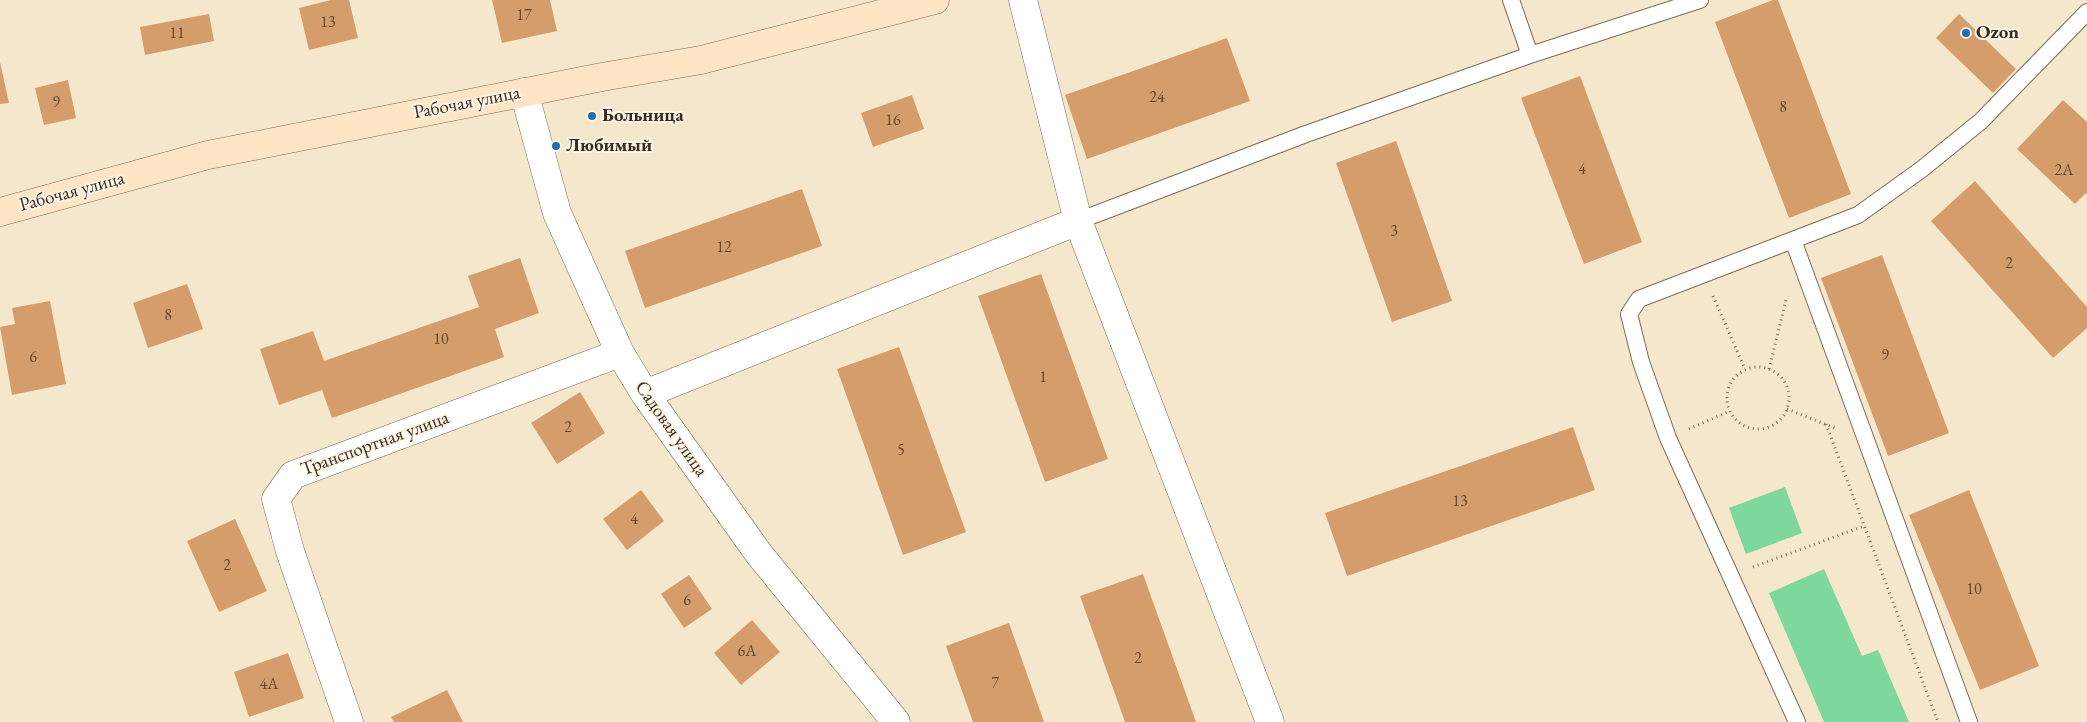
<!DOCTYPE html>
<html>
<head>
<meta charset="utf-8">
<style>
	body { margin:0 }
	canvas { display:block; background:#f5e7cc }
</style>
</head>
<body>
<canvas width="2087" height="722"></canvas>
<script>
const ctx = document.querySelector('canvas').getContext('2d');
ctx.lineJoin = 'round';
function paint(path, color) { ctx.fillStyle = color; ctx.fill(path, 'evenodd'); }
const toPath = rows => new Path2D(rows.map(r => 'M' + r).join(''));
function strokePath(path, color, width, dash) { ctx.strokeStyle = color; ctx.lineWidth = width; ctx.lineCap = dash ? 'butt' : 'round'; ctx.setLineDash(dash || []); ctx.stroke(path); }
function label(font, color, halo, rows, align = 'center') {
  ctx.font = font + ' "EB Garamond",serif'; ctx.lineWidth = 4; ctx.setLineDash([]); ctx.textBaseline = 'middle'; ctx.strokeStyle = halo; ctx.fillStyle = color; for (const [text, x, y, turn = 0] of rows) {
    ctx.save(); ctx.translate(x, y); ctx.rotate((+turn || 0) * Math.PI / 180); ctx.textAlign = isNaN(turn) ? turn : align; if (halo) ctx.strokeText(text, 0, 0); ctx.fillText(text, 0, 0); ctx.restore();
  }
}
const green = toPath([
	[1785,487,1802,533,1746,554,1729,508],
	[1824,569,1862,656,1878,650,1909,722,1824,722,1769,593]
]);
const building = toPath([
	[331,0,349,0,358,38,309,50,299,8],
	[492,0,550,0,557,31,502,43],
	[1773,0,1778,0,1851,194,1789,218,1715,22],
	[209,14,214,41,145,55,140,27],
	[1959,14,2016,69,1993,93,1936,38],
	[1227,38,1250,101,1087,159,1065,95],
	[0,62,9,103,0,104],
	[1580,76,1642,242,1584,264,1521,98],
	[68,80,76,118,44,125,35,88],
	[912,95,924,129,873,147,861,113],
	[2063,100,2087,122,2087,195,2086,193,2075,204,2017,149],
	[1396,141,1452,301,1392,322,1336,163],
	[1975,181,2087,307,2087,328,2053,358,1931,221],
	[802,189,822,246,645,308,625,251],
	[1882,255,1949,433,1888,456,1821,278],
	[520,258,539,313,495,329,504,357,332,418,322,390,279,405,260,349,313,331,324,361,479,307,468,276],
	[1041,274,1108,459,1045,482,978,296],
	[187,284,203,329,148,348,133,303],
	[50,301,66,384,12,395,0,327,15,324,12,308],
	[899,347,966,532,903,555,837,369],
	[580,392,605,433,557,464,531,423],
	[1573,427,1595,490,1347,576,1325,513],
	[641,490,664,521,627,550,603,519],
	[1969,490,2039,666,1980,690,1909,515],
	[235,519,267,591,219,612,187,541],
	[1143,574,1196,722,1125,722,1080,596],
	[689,575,712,609,684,628,661,594],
	[752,620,780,652,741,685,714,653],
	[1009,623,1044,722,973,722,946,646],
	[288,653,304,698,249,717,234,672],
	[447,690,463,722,394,722,391,717]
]);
const path = toPath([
	[1713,296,1745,369],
	'1727 398a31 31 0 1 1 62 0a31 31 0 1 1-62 0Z',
	[1769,369,1787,296],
	[1787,409,1835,428],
	[1826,424,1938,722],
	[1689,429,1730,411],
	[1753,567,1864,526]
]);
const lane = toPath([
	[1511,0,1530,55,1700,0],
	[1078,221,1306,134,1530,55],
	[1793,240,1969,722],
	[1797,722,1668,438,1641,362,1629,314,1639,299,1858,215,1922,169,1981,121,2087,12]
]);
const street = toPath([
	[1023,0,1078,221,1270,722],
	[524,92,557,213,620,353,645,394,759,554,896,722],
	[645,394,1078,221],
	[349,722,290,551,276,499,293,475,620,353]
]);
const secondary = toPath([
	[0,212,208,155,602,77,701,60,935,0]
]);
const markers = [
	[1966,33,5,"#1f6fb2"],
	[592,116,5,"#1f6fb2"],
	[556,146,5,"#1f6fb2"]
];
const numberNames = [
	["17",524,16],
	["13",328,23],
	["11",177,34],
	["24",1157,98],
	["9",56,103],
	["8",1783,108],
	["16",893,121],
	["4",1582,170],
	["2А",2064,171],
	["3",1394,232],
	["12",724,248],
	["2",2009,264],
	["8",168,316],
	["10",441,340],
	["9",1885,356],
	["6",33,358],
	["1",1043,378],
	["2",568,428],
	["5",901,451],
	["13",1460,502],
	["4",634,520],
	["2",227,566],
	["10",1974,590],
	["6",687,601],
	["6А",747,652],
	["2",1138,659],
	["7",995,684],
	["4А",269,685]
];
const poiNames = [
	["Ozon",1976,33],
	["Больница",602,116],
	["Любимый",566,146]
];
const streetNames = [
	["Рабочая улица",467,103,-11],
	["Рабочая улица",72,192,-15],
	["Садовая улица",671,429,55],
	["Транспортная улица",375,444,-20]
];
paint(green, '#7ed79d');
paint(building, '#d59d6b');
strokePath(lane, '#7c6c5b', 18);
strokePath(street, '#7c6c5b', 29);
strokePath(secondary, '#7c6c5b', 29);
strokePath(path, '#7c6c5b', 3, [1, 4]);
strokePath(lane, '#fff', 16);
strokePath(street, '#fff', 28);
strokePath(secondary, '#ffe4c6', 28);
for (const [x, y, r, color] of markers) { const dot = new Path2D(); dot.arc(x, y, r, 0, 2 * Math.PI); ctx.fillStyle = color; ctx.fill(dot); strokePath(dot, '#fcf5e5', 2); }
label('16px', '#624731', null, numberNames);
label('bold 19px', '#3b2a1e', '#fcf5e5', poiNames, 'left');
label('19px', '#3b2a1e', '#fcf5e5', streetNames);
</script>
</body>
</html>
